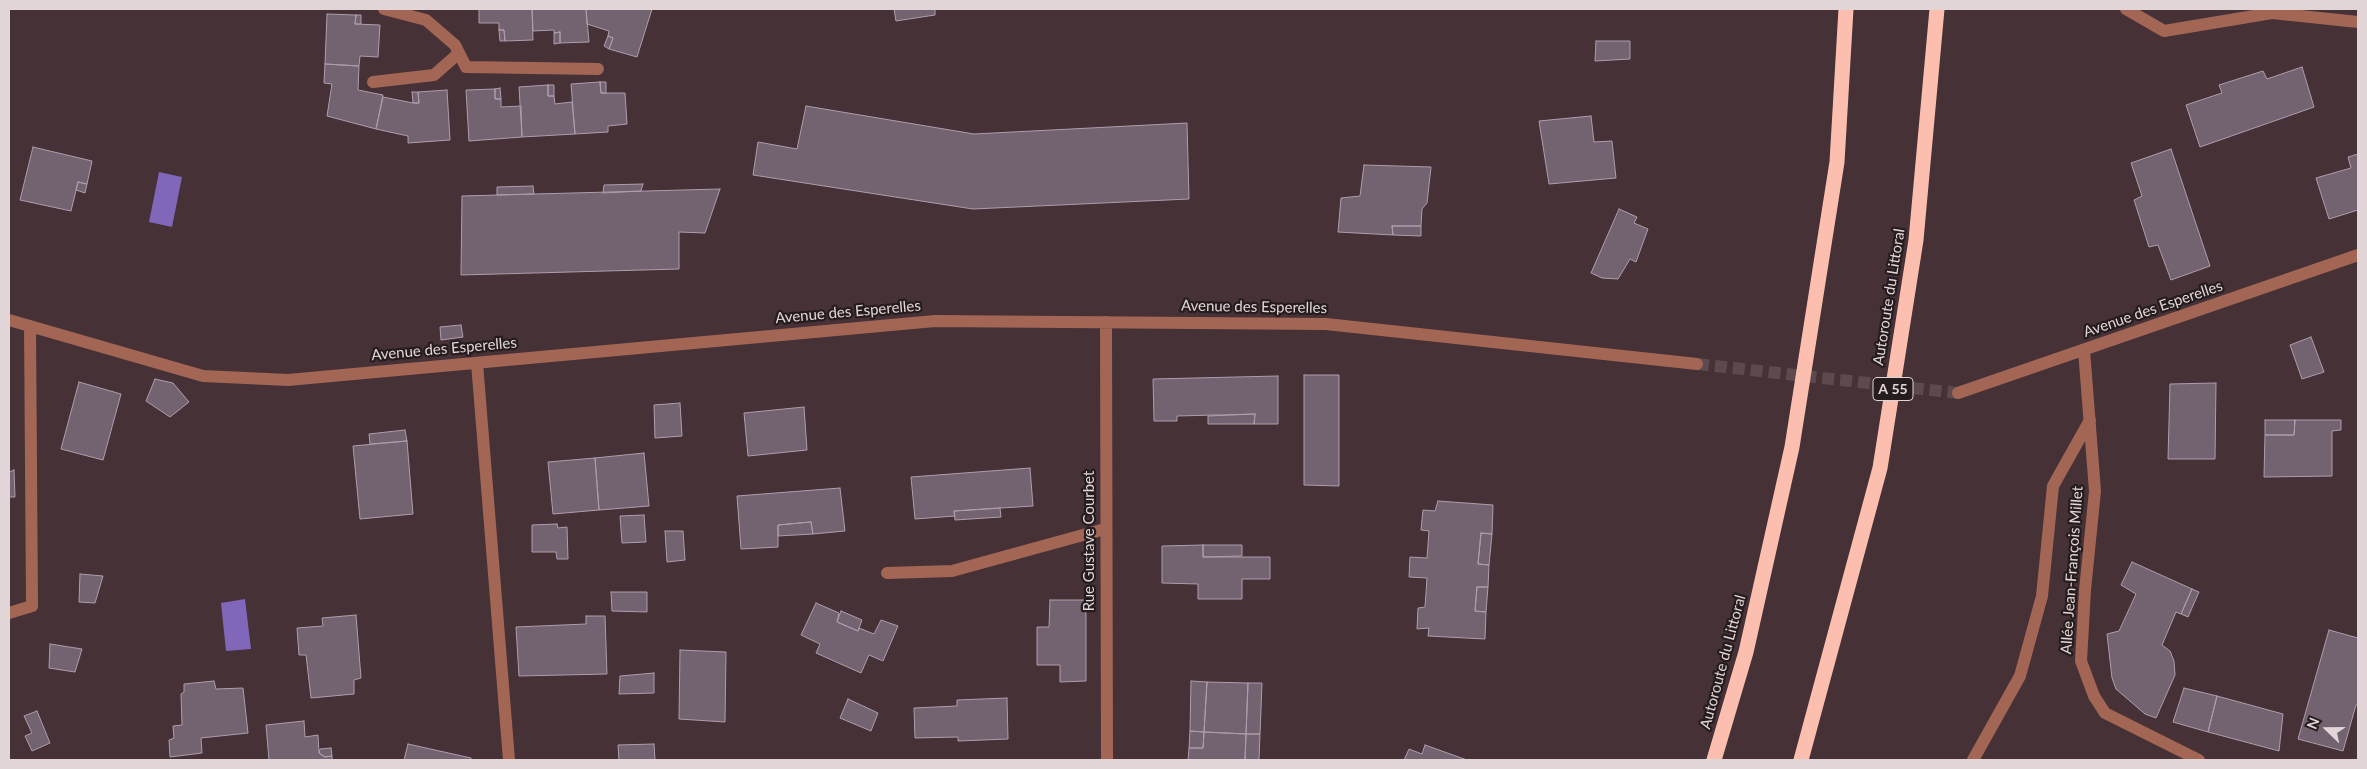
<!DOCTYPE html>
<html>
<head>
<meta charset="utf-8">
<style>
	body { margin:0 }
	#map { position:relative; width:2367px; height:769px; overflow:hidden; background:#453136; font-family:Lato,sans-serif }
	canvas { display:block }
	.frame { position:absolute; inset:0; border:10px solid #e2d5d7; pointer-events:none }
	.north { position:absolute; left:2302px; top:704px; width:50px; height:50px; -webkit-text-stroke:4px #251c1e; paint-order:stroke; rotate:292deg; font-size:14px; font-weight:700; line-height:20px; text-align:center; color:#e2d5d7 }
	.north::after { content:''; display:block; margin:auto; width:18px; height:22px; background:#e2d5d7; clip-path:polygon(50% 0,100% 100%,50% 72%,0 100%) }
</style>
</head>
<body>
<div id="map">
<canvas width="2367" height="769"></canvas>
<div class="frame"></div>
<div class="north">N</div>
</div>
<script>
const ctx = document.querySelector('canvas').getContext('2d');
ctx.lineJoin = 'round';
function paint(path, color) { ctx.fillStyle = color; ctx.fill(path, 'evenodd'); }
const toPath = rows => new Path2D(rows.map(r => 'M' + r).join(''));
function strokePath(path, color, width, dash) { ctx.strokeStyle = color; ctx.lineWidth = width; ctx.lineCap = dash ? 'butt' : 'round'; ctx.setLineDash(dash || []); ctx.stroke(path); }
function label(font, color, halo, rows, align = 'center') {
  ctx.font = font + ' Lato,sans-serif'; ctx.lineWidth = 4.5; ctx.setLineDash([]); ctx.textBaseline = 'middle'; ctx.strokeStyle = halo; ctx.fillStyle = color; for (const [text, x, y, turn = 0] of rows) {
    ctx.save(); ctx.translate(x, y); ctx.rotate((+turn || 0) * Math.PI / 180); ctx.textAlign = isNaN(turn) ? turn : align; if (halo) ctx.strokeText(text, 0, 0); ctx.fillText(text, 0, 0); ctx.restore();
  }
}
const water = toPath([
	[159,172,182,177,172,227,149,222],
	[245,599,251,649,226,651,221,603]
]);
const building = toPath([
	[479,9,532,9,533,40,505,41,504,30,499,30,499,23,479,23,479,9],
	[532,9,586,9,589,42,560,43,560,32,554,33,554,30,533,31,532,9],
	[586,9,652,9,637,57,609,49,613,38,608,36,609,31,587,24,586,9],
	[894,9,935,9,935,15,896,21,894,9],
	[327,14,356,15,355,24,380,25,378,57,360,56,359,66,325,64,327,14],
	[356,15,361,15,361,24,355,24,356,15],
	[499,30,504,30,505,41,500,41,499,30],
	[560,32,560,43,554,44,554,33,560,32],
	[608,36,613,38,609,49,604,46,608,36],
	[1596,41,1630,41,1630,59,1595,61,1596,41],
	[325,64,359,66,358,90,383,95,376,129,327,116,332,84,324,83,325,64],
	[2302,67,2314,107,2200,147,2186,105,2222,93,2219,85,2263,71,2267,79,2302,67],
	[600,82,601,93,625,93,627,124,608,126,608,132,575,134,571,84,600,82],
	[600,82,606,82,606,93,601,93,600,82],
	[548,85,548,96,554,96,555,104,572,102,575,134,522,137,519,87,548,85],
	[548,85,554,85,554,96,548,96,548,85],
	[500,88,501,99,495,99,495,89,500,88],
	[495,89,495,99,501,99,501,107,521,106,522,137,469,141,466,90,495,89],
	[447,90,450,140,408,143,408,136,376,129,383,97,413,103,419,103,418,92,447,90],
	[412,92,418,92,419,103,413,103,412,92],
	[806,106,974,134,1187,123,1189,199,973,209,753,175,758,142,797,149,806,106],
	[1591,116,1594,142,1612,141,1616,178,1549,184,1539,121,1591,116],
	[33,147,92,161,87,184,78,182,71,211,20,200,33,147],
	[2171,149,2210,266,2171,280,2158,245,2149,247,2134,200,2142,196,2131,163,2171,149],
	[2358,154,2358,210,2329,219,2316,178,2351,168,2348,157,2358,154],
	[1364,165,1431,167,1427,203,1422,209,1421,226,1392,226,1393,235,1338,232,1341,198,1360,196,1364,165],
	[78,182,87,184,85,193,76,190,78,182],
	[643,184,641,191,603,193,604,185,643,184],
	[533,186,534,194,497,195,497,187,533,186],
	[720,189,705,233,679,232,679,269,461,275,462,196,720,189],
	[1619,209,1637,217,1634,223,1648,229,1636,262,1630,259,1618,279,1602,278,1591,273,1619,209],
	[1392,226,1421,226,1421,236,1393,235,1392,226],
	[461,325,463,337,441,340,440,327,461,325],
	[2311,337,2324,372,2302,379,2290,345,2311,337],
	[1304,375,1339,375,1339,486,1304,485,1304,375],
	[1278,376,1278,424,1254,424,1255,414,1177,416,1177,421,1154,421,1153,379,1278,376],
	[155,379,173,383,189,402,170,417,146,401,155,379],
	[79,382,121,394,103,460,61,449,79,382],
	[2216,383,2215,459,2168,459,2170,384,2216,383],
	[680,403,682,436,655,438,654,405,680,403],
	[804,407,807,450,748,456,744,413,804,407],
	[1255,414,1254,424,1208,424,1208,416,1255,414],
	[2265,420,2295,420,2294,435,2265,435,2265,420],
	[2295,420,2341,420,2341,430,2332,431,2332,476,2264,477,2265,435,2294,435,2295,420],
	[405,430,407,441,370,444,369,434,405,430],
	[407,441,413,514,360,519,353,446,407,441],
	[644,453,649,506,599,510,595,458,644,453],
	[595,458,599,510,553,514,548,462,595,458],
	[1030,468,1033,506,954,511,955,516,915,519,911,477,1030,468],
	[14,470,15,497,9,497,9,472,14,470],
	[840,488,845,531,813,534,811,522,778,525,778,547,741,549,737,496,840,488],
	[1438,501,1493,505,1492,534,1481,533,1478,564,1489,565,1488,587,1477,587,1475,611,1486,612,1485,639,1428,636,1429,628,1417,629,1418,608,1425,607,1427,578,1409,577,1410,557,1427,558,1429,531,1421,530,1423,510,1435,511,1438,501],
	[1000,508,1001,517,955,520,954,511,1000,508],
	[644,515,646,542,622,543,620,516,644,515],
	[811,522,813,534,778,536,778,525,811,522],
	[557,524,558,528,567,527,568,559,557,559,556,552,532,552,532,525,557,524],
	[665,531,683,531,685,560,667,562,665,531],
	[1481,533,1492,534,1489,565,1478,564,1481,533],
	[1203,545,1203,557,1270,557,1270,579,1242,579,1242,599,1198,599,1198,584,1162,583,1162,546,1203,545],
	[1203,545,1242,545,1242,556,1203,557,1203,545],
	[2132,562,2192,589,2181,614,2176,612,2162,645,2170,651,2174,661,2175,675,2156,718,2145,714,2116,689,2112,678,2107,634,2119,631,2136,594,2121,585,2132,562],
	[80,574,103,576,95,603,79,602,80,574],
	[1477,587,1488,587,1486,612,1475,611,1477,587],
	[2192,589,2199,592,2188,617,2181,614,2192,589],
	[611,592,647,592,647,612,612,611,611,592],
	[1050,600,1086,600,1086,681,1060,682,1060,665,1037,665,1037,627,1049,627,1050,600],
	[816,603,839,613,837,622,858,631,859,628,874,634,881,620,898,626,883,661,869,655,861,673,816,653,820,644,801,635,816,603],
	[841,611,862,620,858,631,837,622,841,611],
	[356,615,361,678,354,680,354,694,311,698,306,655,299,655,297,628,323,626,322,618,356,615],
	[586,616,605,616,607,674,519,676,516,627,586,624,586,616],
	[2329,630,2358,638,2358,705,2356,705,2343,751,2298,739,2329,630],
	[50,644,82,649,75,672,49,668,50,644],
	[680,650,726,652,725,722,679,719,680,650],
	[654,673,654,693,619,694,620,676,654,673],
	[214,681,216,689,243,688,248,733,201,738,202,753,170,757,169,740,174,738,173,726,182,725,181,694,184,692,184,684,214,681],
	[1191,681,1207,682,1204,732,1190,731,1191,681],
	[1207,682,1248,683,1246,734,1204,732,1207,682],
	[1248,683,1262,683,1260,734,1246,734,1248,683],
	[2184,688,2217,696,2208,732,2173,722,2184,688],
	[2217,696,2283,714,2279,751,2208,732,2217,696],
	[1007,698,1008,739,958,741,958,737,915,738,914,708,957,706,957,700,1007,698],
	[848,699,878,713,871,731,840,718,848,699],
	[37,711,50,743,32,751,25,736,32,733,24,716,37,711],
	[304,721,305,737,318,735,319,753,325,757,332,756,332,760,269,760,266,725,304,721],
	[1190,731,1204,732,1203,748,1189,748,1190,731],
	[1204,732,1246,734,1245,760,1188,760,1189,748,1203,748,1204,732],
	[1246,734,1260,734,1259,760,1245,760,1246,734],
	[408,744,471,758,471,760,404,760,408,744],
	[654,744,655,760,619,760,618,745,654,744],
	[1425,745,1467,760,1404,760,1409,749,1422,754,1425,745],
	[331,748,332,756,325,757,319,753,320,749,331,748]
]);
const minorTunnel = toPath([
	[1697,364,1958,393]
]);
const minor = toPath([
	[384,9,426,20,455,45,466,67,598,69],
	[2126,9,2164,31,2272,13,2358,22],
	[373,82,434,75,459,53],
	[9,320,203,376,288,380,935,321,1326,324,1697,364],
	[1106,322,1107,760],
	[2084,350,2095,491,2085,590,2081,661,2094,696,2105,713,2199,760],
	[477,363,509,760],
	[1958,393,2358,255],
	[887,573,952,571,1105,529],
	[9,613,32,606,30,326],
	[1973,760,2020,676,2042,596,2053,486,2090,420]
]);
const highway = toPath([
	[1714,760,1746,652,1792,447,1837,162,1846,9],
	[1801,760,1880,468,1916,240,1937,9]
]);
const shields = [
	[1893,389,40]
];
const shieldNames = [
	["A 55",1893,389]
];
const streetNames = [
	["Autoroute du Littoral",1889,297,-81],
	["Avenue des Esperelles",1254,307,1],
	["Avenue des Esperelles",2153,309,-19],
	["Avenue des Esperelles",848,312,-5],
	["Avenue des Esperelles",444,349,-5],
	["Rue Gustave Courbet",1089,541,-90],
	["Allée Jean-François Millet",2072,570,-86],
	["Autoroute du Littoral",1723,662,-75]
];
paint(water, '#8067b9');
paint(building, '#736371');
strokePath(building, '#af9dad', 1);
strokePath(minorTunnel, '#5d4a4e', 12, [12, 6]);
strokePath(minor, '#a36655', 12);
strokePath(highway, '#fcbfaf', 15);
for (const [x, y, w] of shields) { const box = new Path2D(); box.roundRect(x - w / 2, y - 11.5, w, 23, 4); ctx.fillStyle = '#251c1e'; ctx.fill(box); strokePath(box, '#e2d5d7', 1); }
label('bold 14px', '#e2d5d7', null, shieldNames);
label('15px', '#e2d5d7', '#251c1e', streetNames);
</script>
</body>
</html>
